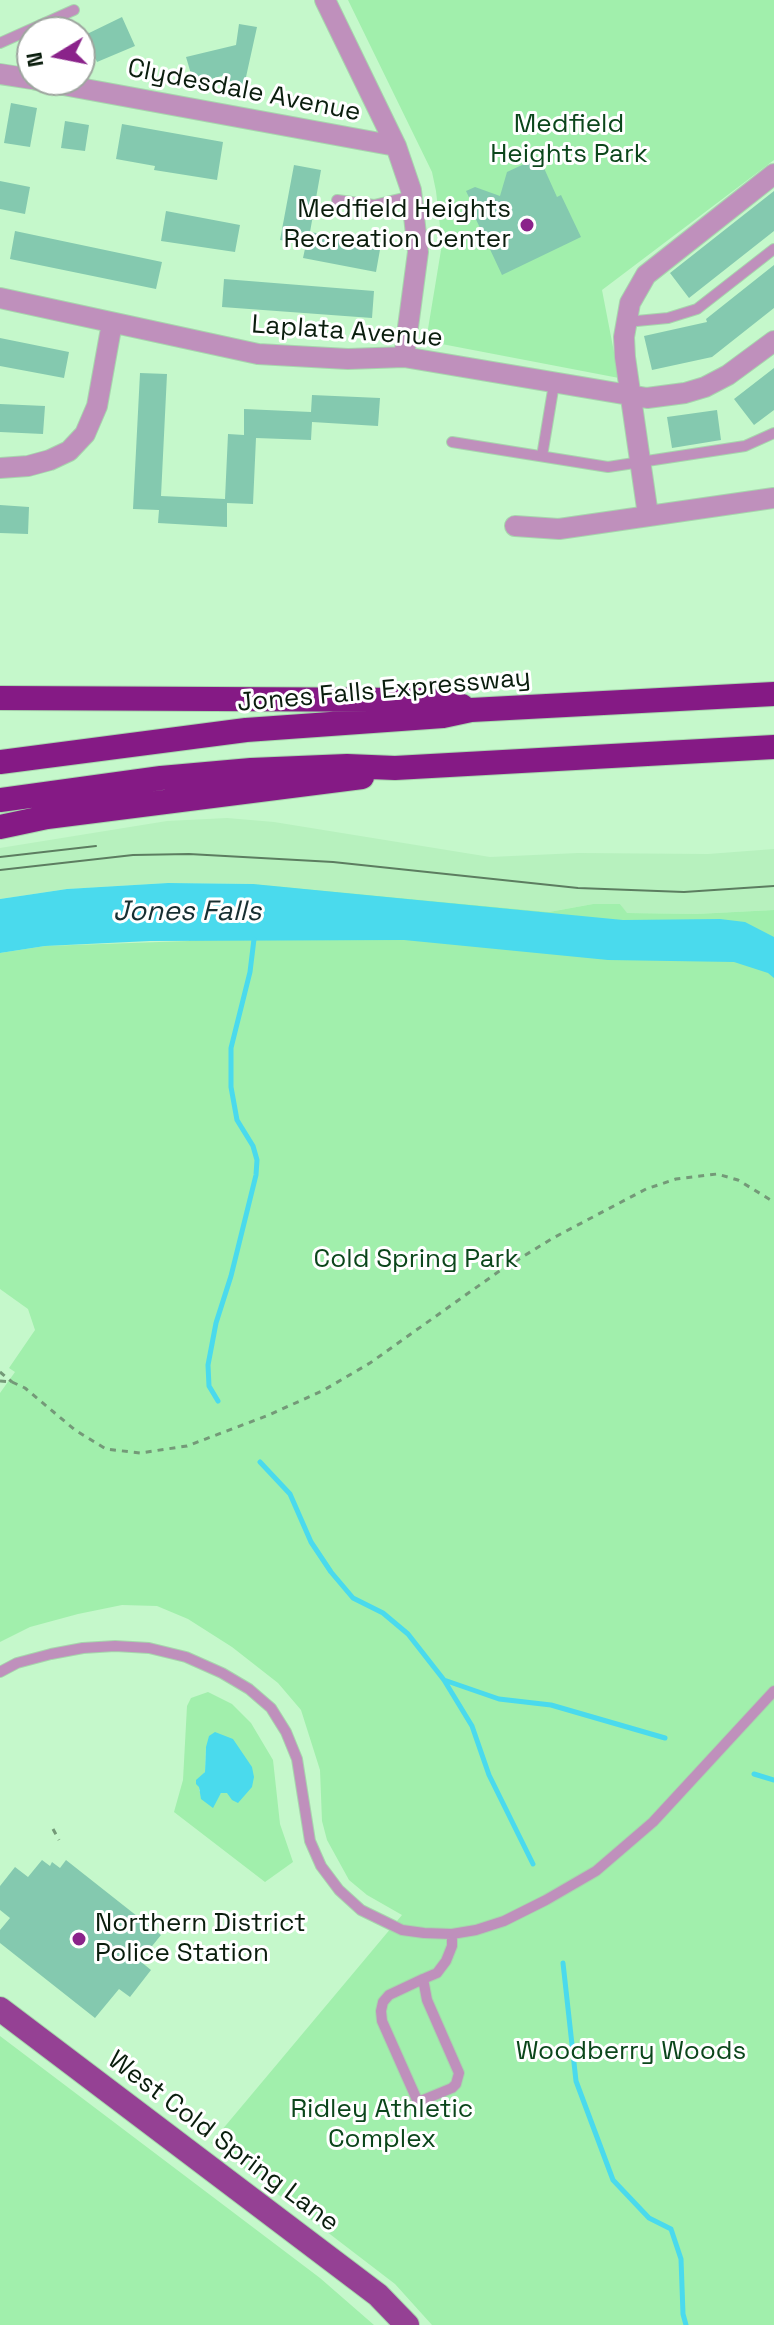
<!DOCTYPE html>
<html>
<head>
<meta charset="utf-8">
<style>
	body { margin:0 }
	#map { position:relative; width:774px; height:2325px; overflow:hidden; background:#c5f8cb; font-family:"Space Grotesk",sans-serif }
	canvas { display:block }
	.north { position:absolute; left:16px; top:16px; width:80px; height:80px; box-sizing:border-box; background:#fff; border:2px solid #9da59e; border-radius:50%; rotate:260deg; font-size:22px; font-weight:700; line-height:32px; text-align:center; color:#0a1d0d }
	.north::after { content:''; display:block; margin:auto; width:28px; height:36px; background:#8a238a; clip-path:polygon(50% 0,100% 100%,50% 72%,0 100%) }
</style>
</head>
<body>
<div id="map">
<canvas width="774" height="2325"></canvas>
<div class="north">N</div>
</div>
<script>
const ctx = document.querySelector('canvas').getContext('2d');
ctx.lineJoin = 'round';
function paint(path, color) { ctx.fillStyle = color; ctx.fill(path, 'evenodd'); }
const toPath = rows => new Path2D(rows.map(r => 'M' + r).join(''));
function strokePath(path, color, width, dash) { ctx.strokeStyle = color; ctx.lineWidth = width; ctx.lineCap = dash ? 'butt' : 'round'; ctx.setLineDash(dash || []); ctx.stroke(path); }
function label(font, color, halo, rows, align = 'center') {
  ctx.font = font + ' "Space Grotesk",sans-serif'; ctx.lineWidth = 6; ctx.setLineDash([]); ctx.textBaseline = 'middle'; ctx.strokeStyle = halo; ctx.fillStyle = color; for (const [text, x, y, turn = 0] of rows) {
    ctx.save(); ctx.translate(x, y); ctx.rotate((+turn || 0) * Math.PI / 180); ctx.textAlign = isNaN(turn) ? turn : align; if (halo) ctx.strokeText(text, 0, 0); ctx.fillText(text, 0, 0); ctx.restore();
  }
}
const built = toPath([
	[227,818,274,822,490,857,578,853,708,854,774,849,774,910,696,914,626,913,620,904,593,904,549,912,253,884,168,883,67,889,0,899,0,848,167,821]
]);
const green = toPath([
	[348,0,774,0,774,160,602,290,619,378,426,341,442,244,436,191,432,172],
	[253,884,549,912,593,904,620,904,627,913,696,914,774,910,774,2325,432,2325,395,2284,211,2143,402,1915,367,1895,349,1880,327,1840,322,1821,320,1770,301,1710,278,1683,232,1647,188,1619,157,1606,122,1605,78,1614,30,1627,0,1642,0,1393,15,1372,9,1368,35,1330,28,1309,0,1289,0,953,45,946,188,941],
	[208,1692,232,1704,251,1723,273,1760,280,1824,293,1862,265,1882,174,1812,183,1780,187,1706,191,1698],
	[206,1747,227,1793,221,1793,217,1799,199,1791,201,1777,205,1772],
	[0,2036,320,2278,374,2325,0,2325]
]);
const water = toPath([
	[168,883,253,884,623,920,720,919,745,922,774,937,774,978,768,973,734,962,608,960,404,940,150,941,45,946,0,953,0,899,67,889],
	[215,1732,233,1739,252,1767,254,1777,252,1787,238,1803,232,1800,227,1793,221,1793,213,1808,201,1799,199,1787,196,1784,196,1780,205,1772,206,1747,209,1736]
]);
const stream = toPath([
	[218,1401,209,1386,208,1365,216,1323,231,1276,256,1175,257,1160,253,1146,237,1120,231,1087,231,1048,250,972,254,939],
	[260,1462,290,1494,311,1542,331,1572,353,1598,383,1613,408,1634,444,1680,472,1726,489,1775,533,1864],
	[444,1680,499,1699,551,1705,665,1738],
	[754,1774,774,1780],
	[563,1963,576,2081,613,2180,649,2218,671,2229,681,2259,683,2314,686,2325]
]);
const building = toPath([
	[122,17,135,46,97,62,85,35],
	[239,24,257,27,246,77,248,83,230,88,225,75,194,84,186,57,236,45],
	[11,103,37,108,30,147,4,143],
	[65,121,89,125,85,151,61,148],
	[122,124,223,142,217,180,154,170,155,166,116,159],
	[539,157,557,197,561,195,581,237,502,275,473,213,476,212,466,191,475,187,500,196,507,172],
	[294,165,321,170,310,232,381,244,376,272,303,258,306,244,280,240],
	[0,181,30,187,25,214,0,209],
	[774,191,774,231,689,298,670,273],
	[166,211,240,225,235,252,161,241],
	[15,231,162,262,156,289,10,259],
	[774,265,774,308,712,357,652,370,644,336,707,322,706,319],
	[224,279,374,291,372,318,222,307],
	[0,338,69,352,64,378,0,366],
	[774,368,774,410,754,425,734,399],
	[140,373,167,374,161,496,225,499,228,434,244,435,244,409,311,412,312,395,380,398,378,426,312,422,311,440,256,438,253,504,227,503,227,527,158,523,159,510,133,509],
	[0,404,45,406,43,434,0,432],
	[717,410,721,440,672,448,667,417],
	[0,505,29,507,28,534,0,533],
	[42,1860,50,1866,52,1862,60,1868,66,1860,161,1935,140,1961,151,1970,130,1997,119,1989,95,2018,0,1943,0,1930,10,1918,0,1910,0,1886,15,1867,28,1877]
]);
const path = toPath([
	[0,1372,12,1382],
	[0,1381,12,1382,25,1388,75,1430,106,1449,140,1453,187,1446,269,1415,324,1390,370,1363,498,1272,553,1238,646,1189,676,1179,717,1174,738,1180,774,1202],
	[53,1829,59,1840]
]);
const lane = toPath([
	[0,43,74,10],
	[337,200,374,205,412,196],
	[626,322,668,318,697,309,774,249],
	[452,442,608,467,745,446,774,433],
	[542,456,554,384],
	[0,1672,17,1663,51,1654,83,1648,115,1646,149,1648,186,1657,222,1673,249,1689,271,1708,286,1732,297,1759,310,1841,321,1866,339,1890,361,1910,402,1930,424,1933,452,1934,476,1930,504,1921,546,1900,596,1871,653,1822,774,1691],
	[423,1979,427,2000,459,2073,456,2084,452,2088,418,2102,382,2021,381,2011,383,2002,389,1995,423,1979,437,1973,446,1961,452,1946,452,1934]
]);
const street = toPath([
	[325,0,396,146,411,190,418,252,404,357],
	[0,74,32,79],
	[36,80,396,146],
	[0,298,258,354,348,359,404,357,647,398,685,393,705,387,728,375,774,341],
	[0,468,28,466,50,460,69,451,85,434,97,406,112,323],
	[648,515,625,357,624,337,630,303,646,275,774,174],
	[515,526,559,529,774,498]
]);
const primary = toPath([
	[0,2009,378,2295,407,2325]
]);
const highway = toPath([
	[0,698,427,700,462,706],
	[0,762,246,730,443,716,471,710,774,694],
	[0,800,161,778,251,770,347,766,395,768,774,747],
	[0,827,47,817,362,777]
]);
const tram = toPath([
	[0,857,96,846],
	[0,870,133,855,189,854,333,862,578,888,684,892,774,886]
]);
const markers = [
	[527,225,8,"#8a238a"],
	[79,1939,8,"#8a238a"]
];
const streetNames = [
	["Clydesdale Avenue",244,91,11],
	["Laplata Avenue",347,332,4],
	["Jones Falls Expressway",384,691,-5],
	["West Cold Spring Lane",223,2142,37]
];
const parkNames = [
	["Medfield",569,125],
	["Heights Park",569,155],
	["Cold Spring Park",416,1260],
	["Woodberry Woods",631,2052],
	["Ridley Athletic",382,2110],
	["Complex",382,2140]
];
const poiNames = [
	["Medfield Heights",511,210],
	["Recreation Center",511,240],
	["Northern District",95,1924,"left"],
	["Police Station",95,1954,"left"]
];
const waterNames = [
	["Jones Falls",187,912]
];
paint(built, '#b7f1be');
paint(green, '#a1efac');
paint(water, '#4adaed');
strokePath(stream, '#4adaed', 5);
paint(building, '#84c9af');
strokePath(lane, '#a7d5ad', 12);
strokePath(street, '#a7d5ad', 22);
strokePath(primary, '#a7d5ad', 26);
strokePath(highway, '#a7d5ad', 26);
strokePath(path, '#749978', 3, [6, 6]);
strokePath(lane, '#bf90bc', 10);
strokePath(street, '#bf90bc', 20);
strokePath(primary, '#954194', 24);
strokePath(highway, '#851a85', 24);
strokePath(tram, '#5c7d60', 2);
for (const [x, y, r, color] of markers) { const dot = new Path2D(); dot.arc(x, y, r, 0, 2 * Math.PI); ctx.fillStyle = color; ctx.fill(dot); strokePath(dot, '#fff', 3); }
label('26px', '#0a1d0d', '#fff', streetNames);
label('26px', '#0b461b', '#fff', parkNames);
label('26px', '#0a1d0d', '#fff', poiNames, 'right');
label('italic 28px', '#172f32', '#fff', waterNames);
</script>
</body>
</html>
